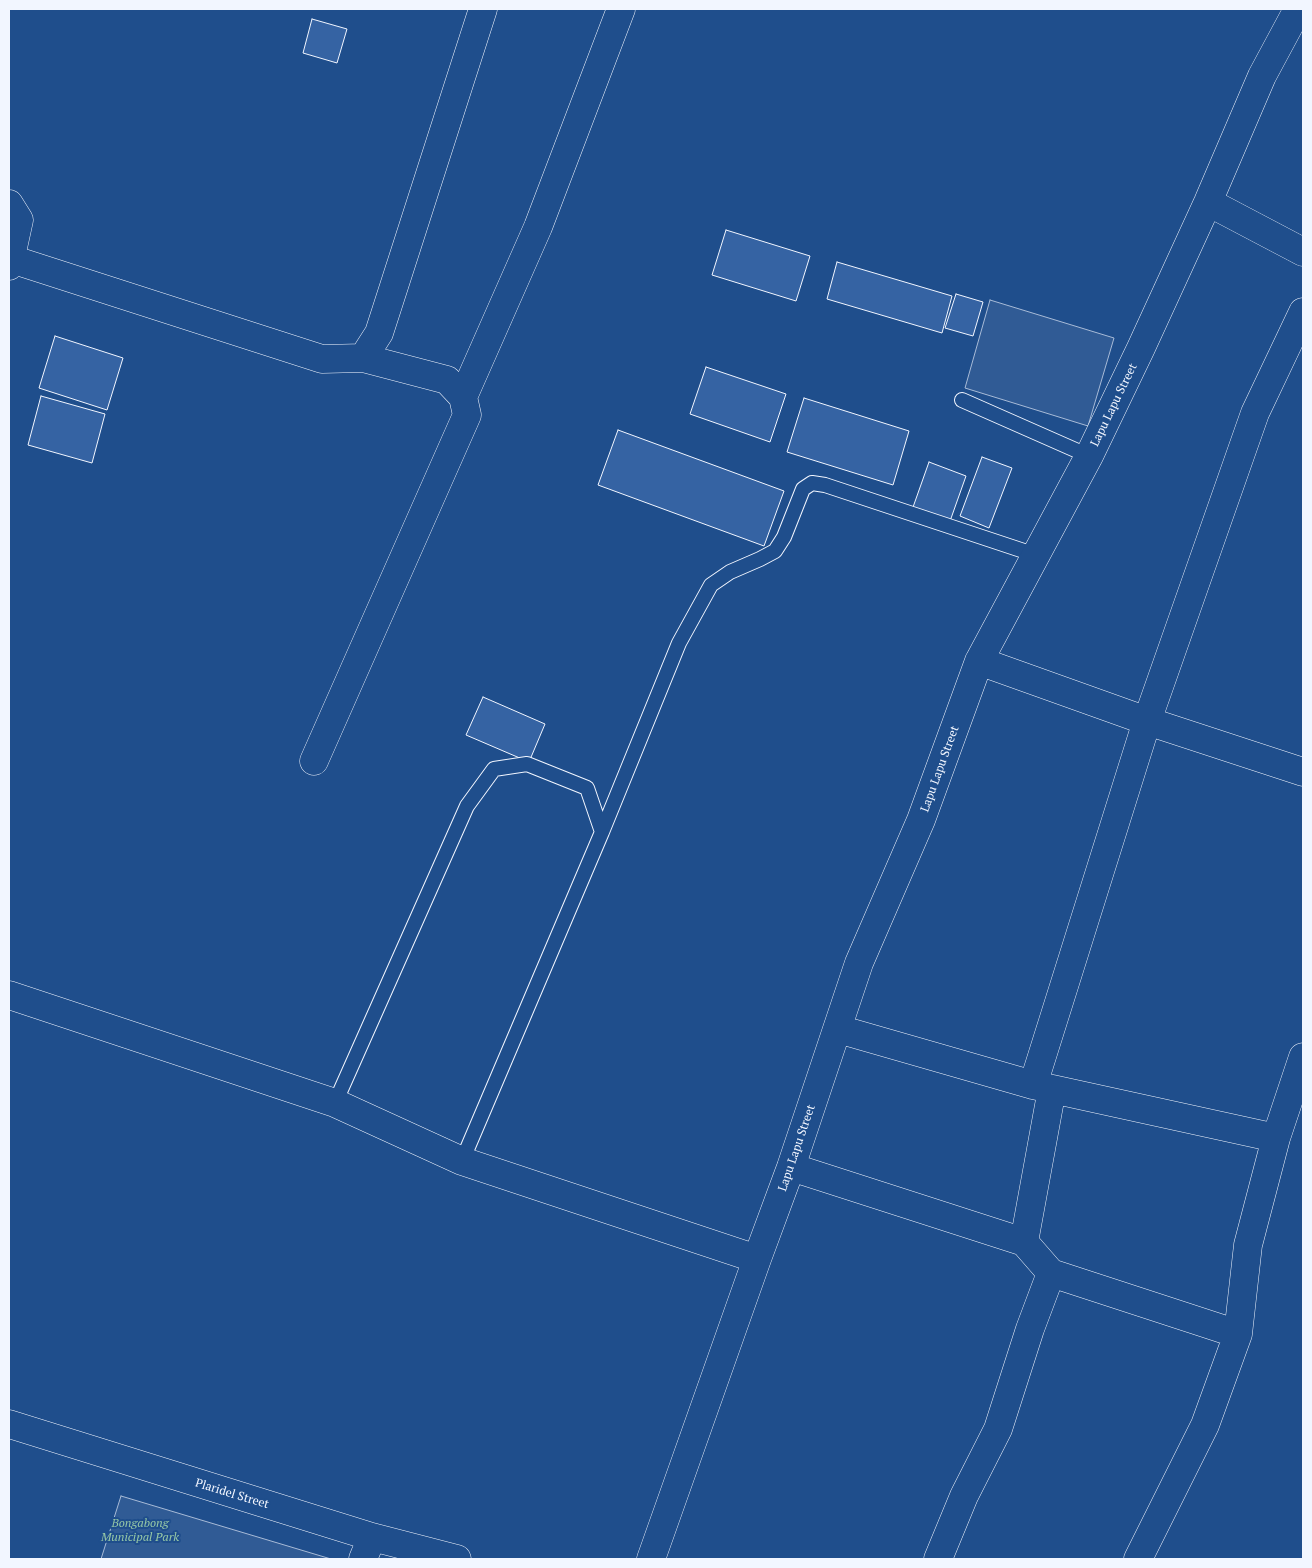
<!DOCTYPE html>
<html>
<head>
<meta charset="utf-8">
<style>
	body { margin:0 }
	#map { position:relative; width:1312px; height:1568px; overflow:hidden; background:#1f4e8c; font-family:"PT Serif",serif }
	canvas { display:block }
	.frame { position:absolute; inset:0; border:10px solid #f2f6ff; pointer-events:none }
</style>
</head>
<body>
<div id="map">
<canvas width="1312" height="1568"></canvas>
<div class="frame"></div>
</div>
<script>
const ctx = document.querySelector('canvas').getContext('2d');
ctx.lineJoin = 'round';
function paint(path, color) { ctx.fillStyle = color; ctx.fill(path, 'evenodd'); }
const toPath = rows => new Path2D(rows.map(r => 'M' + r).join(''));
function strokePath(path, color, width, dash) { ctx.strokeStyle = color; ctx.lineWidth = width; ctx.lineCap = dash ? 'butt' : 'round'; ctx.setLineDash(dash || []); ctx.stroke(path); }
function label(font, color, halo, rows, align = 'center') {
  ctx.font = font + ' "PT Serif",serif'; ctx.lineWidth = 4; ctx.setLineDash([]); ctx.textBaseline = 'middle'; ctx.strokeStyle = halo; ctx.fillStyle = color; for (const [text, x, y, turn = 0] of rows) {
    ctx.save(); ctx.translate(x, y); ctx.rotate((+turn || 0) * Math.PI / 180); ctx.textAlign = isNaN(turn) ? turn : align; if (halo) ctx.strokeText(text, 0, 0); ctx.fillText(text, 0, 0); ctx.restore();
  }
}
const built = toPath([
	[990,300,1114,338,1088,426,965,388,990,300],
	[121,1496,331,1559,101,1559,121,1496]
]);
const building = toPath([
	[312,19,347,29,337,63,303,53,312,19],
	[726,230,810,256,796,301,712,275,726,230],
	[837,262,952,296,942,333,827,299,837,262],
	[956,294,983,302,973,336,945,328,956,294],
	[55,336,123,358,107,410,39,388,55,336],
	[706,367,786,394,770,442,690,414,706,367],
	[41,396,105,414,92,463,28,445,41,396],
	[804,398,909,431,893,485,787,452,804,398],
	[618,430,784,491,764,546,598,485,618,430],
	[982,457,1012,468,989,528,960,516,982,457],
	[929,462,966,476,949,524,912,510,929,462],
	[483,697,545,724,529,762,466,735,483,697]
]);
const service = toPath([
	[962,400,1089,456],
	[602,832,679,643,711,585,730,572,760,559,775,551,784,537,803,489,812,483,825,485,1036,555],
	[335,1103,467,806,494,769,527,764,587,788,602,832,462,1161]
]);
const minor = toPath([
	[1208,202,1303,252],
	[9,204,19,220,9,266],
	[11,259,322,359,363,358,379,333,483,9],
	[1303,312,1255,413,1147,721,1303,772],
	[463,397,538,227,621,9],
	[979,661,1147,721,1033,1085],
	[314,761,467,415,463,397,447,380,363,358],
	[9,995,335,1103,462,1161,757,1259],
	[838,1029,1033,1085,1052,1089,1024,1242],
	[1052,1089,1276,1138],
	[791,1167,1024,1242,1051,1273,1238,1334],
	[9,1424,372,1537,457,1559],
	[363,1559,372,1537],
	[651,1559,757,1259,791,1167,859,963,921,820,979,661,1089,456,1141,348,1208,202,1262,76,1298,9],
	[938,1559,964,1496,998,1429,1030,1329,1051,1273],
	[1138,1559,1205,1425,1238,1334,1248,1245,1276,1138,1303,1057]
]);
const streetNames = [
	["Lapu Lapu Street",1114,405,-64],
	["Lapu Lapu Street",940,769,-70],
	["Lapu Lapu Street",797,1148,-71],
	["Plaridel Street",232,1494,17]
];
const parkNames = [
	["Bongabong",140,1524],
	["Municipal Park",140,1538]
];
paint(built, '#305b95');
strokePath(built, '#a8bbd7', 1);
paint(building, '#3563a3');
strokePath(building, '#f2f6ff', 1);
strokePath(service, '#f2f6ff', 16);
strokePath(minor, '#f2f6ff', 29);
strokePath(service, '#1f4e8c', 14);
strokePath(minor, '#1f4e8c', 28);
label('12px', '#f2f6ff', '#1f4e8c', streetNames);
label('italic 12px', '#97c8a6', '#1f4e8c', parkNames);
</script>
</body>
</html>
